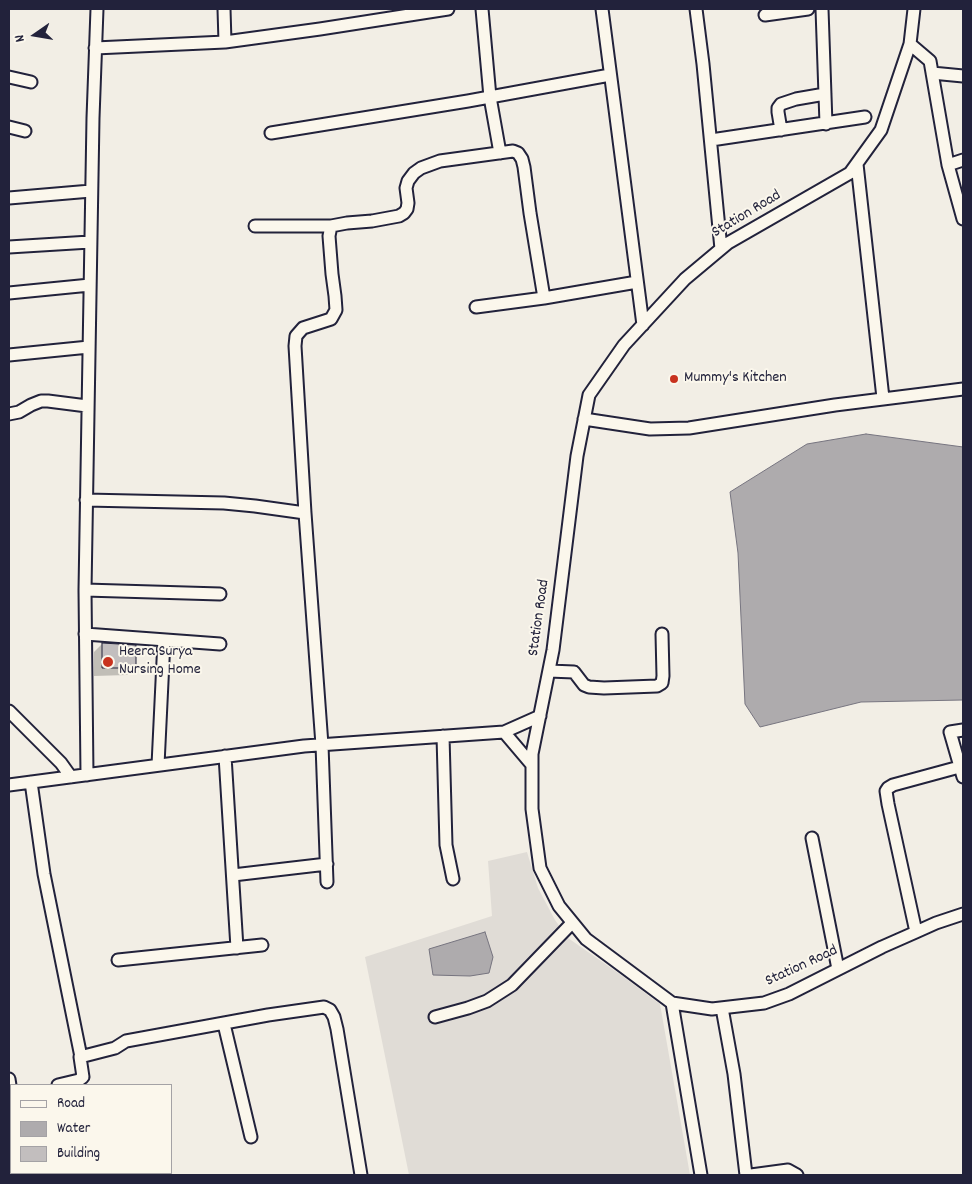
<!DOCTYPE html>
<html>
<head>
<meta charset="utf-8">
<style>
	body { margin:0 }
	#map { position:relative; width:972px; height:1184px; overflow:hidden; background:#f2eee5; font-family:Dekko,sans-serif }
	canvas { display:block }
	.frame { position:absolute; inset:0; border:10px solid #22223b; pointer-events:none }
	.legend { position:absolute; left:10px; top:1084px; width:162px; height:90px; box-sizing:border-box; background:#fbf7ec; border:1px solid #a4a2a5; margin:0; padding:6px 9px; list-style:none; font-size:15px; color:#22223b }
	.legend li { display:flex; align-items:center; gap:10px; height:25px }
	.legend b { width:25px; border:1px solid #a4a2a5 }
	.north { position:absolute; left:10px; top:10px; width:50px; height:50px; -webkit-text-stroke:4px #fbf7ec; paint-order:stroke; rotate:257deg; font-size:14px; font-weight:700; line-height:20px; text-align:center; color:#22223b }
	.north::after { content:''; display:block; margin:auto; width:18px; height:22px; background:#22223b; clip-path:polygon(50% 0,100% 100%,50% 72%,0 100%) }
</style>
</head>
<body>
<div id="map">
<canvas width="972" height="1184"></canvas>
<div class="frame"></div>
<ul class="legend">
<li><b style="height:6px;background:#fbf7ec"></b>Road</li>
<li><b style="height:14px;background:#aeabad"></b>Water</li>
<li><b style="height:14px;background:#c2bebe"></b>Building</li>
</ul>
<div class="north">N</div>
</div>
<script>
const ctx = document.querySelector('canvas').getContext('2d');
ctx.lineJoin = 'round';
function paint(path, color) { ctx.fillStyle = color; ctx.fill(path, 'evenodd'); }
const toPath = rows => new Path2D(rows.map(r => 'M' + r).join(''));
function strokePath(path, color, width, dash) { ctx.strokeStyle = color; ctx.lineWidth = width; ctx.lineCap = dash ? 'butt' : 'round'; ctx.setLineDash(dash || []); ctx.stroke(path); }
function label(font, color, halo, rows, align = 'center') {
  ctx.font = font + ' Dekko,sans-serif'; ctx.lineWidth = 4; ctx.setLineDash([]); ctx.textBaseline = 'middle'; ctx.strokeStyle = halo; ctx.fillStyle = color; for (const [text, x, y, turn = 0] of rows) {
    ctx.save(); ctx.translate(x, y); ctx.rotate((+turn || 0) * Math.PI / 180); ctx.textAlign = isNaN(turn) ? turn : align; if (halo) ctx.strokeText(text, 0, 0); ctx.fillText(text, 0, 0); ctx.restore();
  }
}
const built = toPath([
	[527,852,538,888,555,920,568,938,621,975,660,1004,690,1175,409,1175,365,957,492,916,488,861]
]);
const water = toPath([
	[866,434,963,447,963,700,861,702,760,727,745,704,738,553,730,492,807,444,866,434],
	[485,932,493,957,489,973,470,976,433,975,429,949,485,932]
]);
const shadow = toPath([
	[102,644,135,667,127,675,94,676,94,652]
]);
const building = toPath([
	[102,643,136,645,136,668,102,668,102,643]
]);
const minor = toPath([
	[224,9,225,42],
	[482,9,490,97,500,153],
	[602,9,643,325],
	[696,9,703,64,721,249],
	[822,9,826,124],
	[914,9,910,44,881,130,850,173,728,243,685,279,624,345,589,395,577,456,553,650,532,754,532,809,540,868,559,906,586,939,672,1003,712,1009,764,1003,789,994,882,947,916,932,936,923,963,914],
	[765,15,808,9],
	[910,44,930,61,948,165,963,219],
	[95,48,225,42,320,29,448,9],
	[932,73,963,76],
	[9,77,31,82],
	[9,127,25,131],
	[781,130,778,112,778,108,781,104,796,99,825,94],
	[271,133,468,101,610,75],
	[711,140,865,117],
	[857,164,883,398],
	[948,165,963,160],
	[9,198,91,191],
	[255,226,331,226],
	[9,247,90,242],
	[9,293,90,285],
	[476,307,544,298,637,282],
	[9,355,89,347],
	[9,414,19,412,31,405,41,401,48,401,87,406],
	[584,419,650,429,689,428,835,405,963,389],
	[86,500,224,503,255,506,305,513],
	[85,590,220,594],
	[85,634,220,644],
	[549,671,574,672,584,685,589,687,604,688,657,686,662,683,663,676,662,634],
	[9,711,61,763,71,777],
	[963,730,950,732,963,777],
	[504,732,532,765],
	[443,736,446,845,453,879],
	[225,756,237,948],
	[158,765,164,640],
	[87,775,85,590,93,118,97,9],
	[31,782,44,874,81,1057],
	[9,785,304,746,504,732,540,716],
	[812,838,838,969],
	[233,875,327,864],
	[327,882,322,745,305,513,295,346,296,336,303,328,331,319,336,310,335,296,332,274,329,236,331,226,347,223,372,221,399,216,404,213,407,209,408,203,406,188,408,181,414,173,421,168,440,161,513,151,518,153,522,159,524,167,530,213,544,298],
	[916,932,888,804,886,791,888,788,893,785,963,766],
	[118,960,262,945],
	[672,1003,701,1175],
	[722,1008,734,1074,746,1175],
	[435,1017,468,1008,487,1001,512,985,572,923],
	[224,1024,251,1137],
	[9,1079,11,1092],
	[58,1085,79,1080,83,1077,80,1057,115,1048,126,1041,268,1015,324,1007,330,1010,334,1017,337,1029,361,1175],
	[751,1175,788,1170,797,1175]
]);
const markers = [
	[674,379,5,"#c8321e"],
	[108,662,6,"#c8321e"]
];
const streetNames = [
	["Station Road",747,215,-31],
	["Station Road",540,618,-82],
	["Station Road",802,967,-25]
];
const poiNames = [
	["Mummy's Kitchen",684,379],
	["Heera Surya",119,653],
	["Nursing Home",119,671]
];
paint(built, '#e0dcd6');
paint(water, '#aeabad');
strokePath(water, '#76747f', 1);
paint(shadow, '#0003');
paint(building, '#c2bebe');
strokePath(building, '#22223b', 1);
strokePath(minor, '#22223b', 15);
strokePath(minor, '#fbf7ec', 11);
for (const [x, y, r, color] of markers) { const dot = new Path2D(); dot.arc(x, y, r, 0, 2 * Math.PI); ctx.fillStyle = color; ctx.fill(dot); strokePath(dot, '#fbf7ec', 2); }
label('16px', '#22223b', '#fbf7ec', streetNames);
label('16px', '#22223b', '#fbf7ec', poiNames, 'left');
</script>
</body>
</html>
